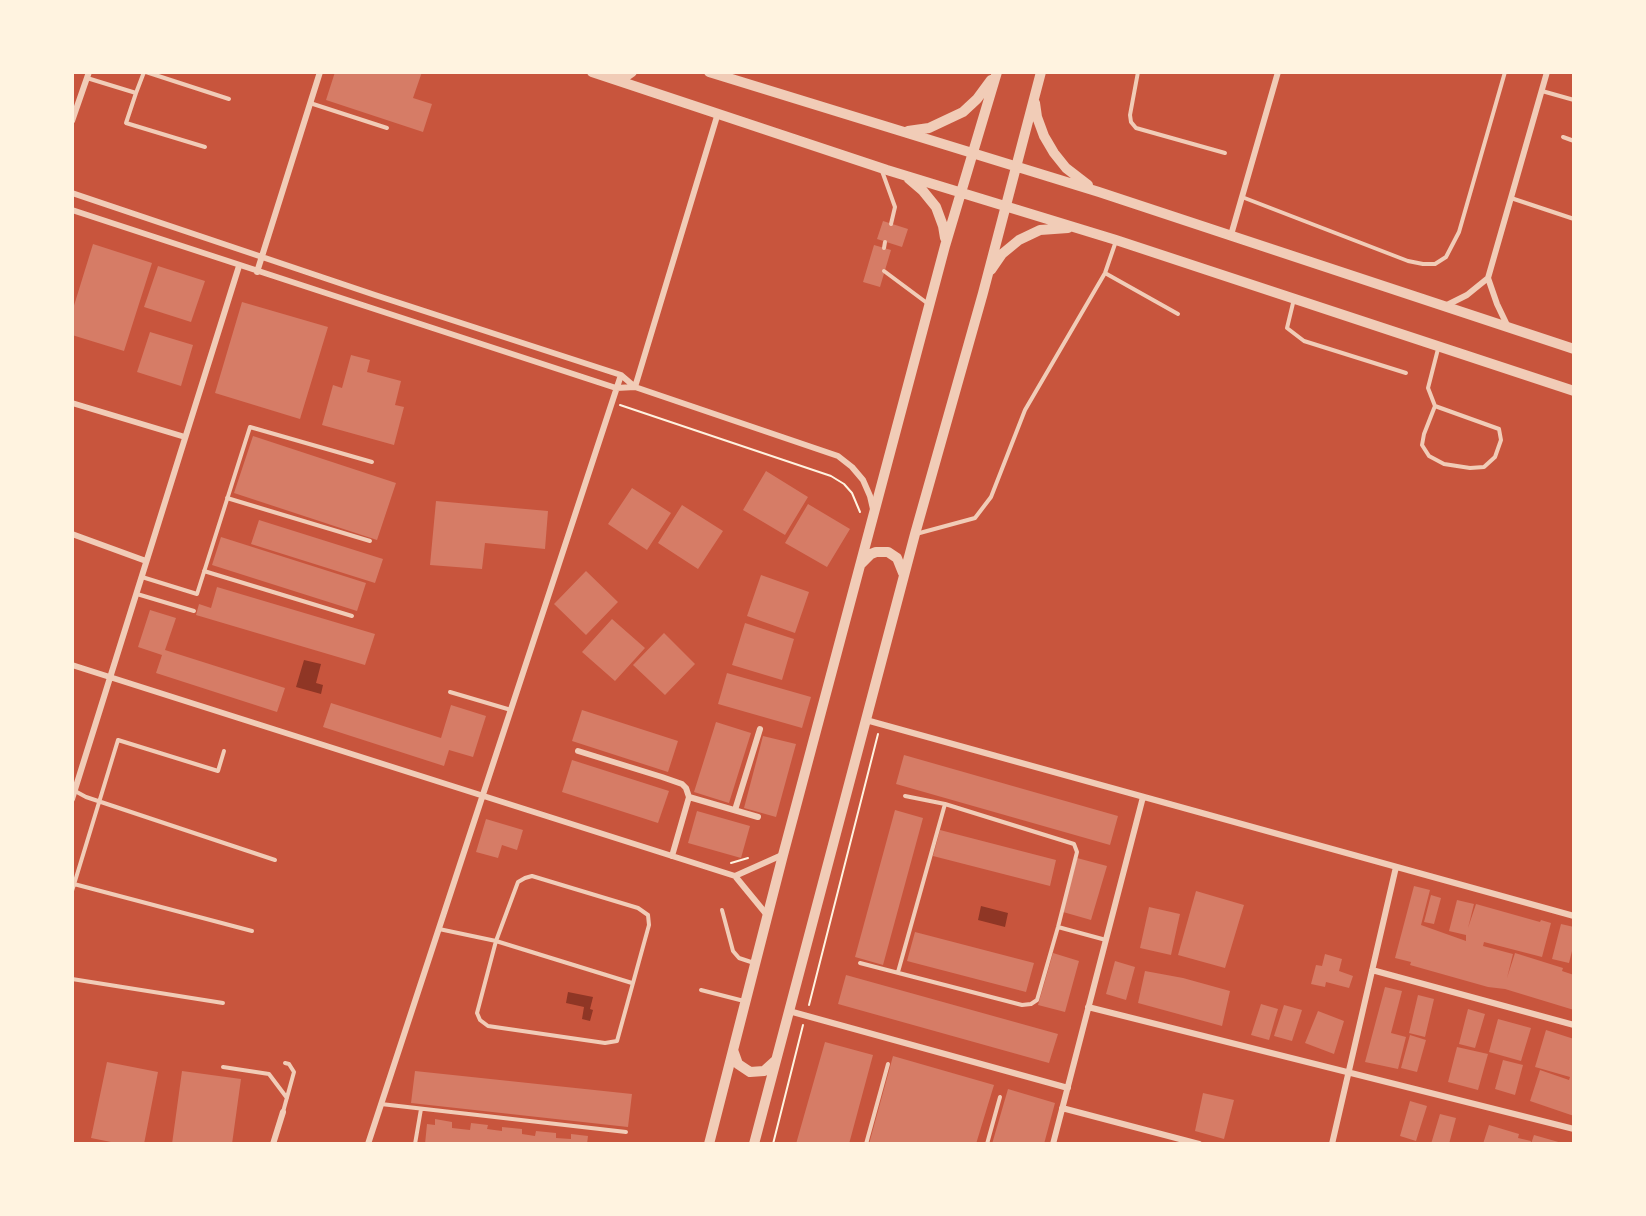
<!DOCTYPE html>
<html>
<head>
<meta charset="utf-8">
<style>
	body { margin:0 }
	#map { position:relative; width:1646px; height:1216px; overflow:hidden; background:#c8553d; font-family:Signika,sans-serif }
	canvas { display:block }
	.frame { position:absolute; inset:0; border:74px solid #fff3e0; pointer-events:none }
</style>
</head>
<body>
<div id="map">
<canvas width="1646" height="1216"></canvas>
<div class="frame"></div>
</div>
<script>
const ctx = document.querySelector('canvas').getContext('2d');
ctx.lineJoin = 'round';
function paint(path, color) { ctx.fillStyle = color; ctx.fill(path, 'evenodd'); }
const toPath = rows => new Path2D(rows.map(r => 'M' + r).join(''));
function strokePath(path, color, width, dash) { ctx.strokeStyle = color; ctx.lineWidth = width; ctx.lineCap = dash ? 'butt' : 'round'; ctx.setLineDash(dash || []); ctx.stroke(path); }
const water = toPath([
	[304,660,321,664,316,683,323,685,321,694,296,687],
	[981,906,1008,913,1005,927,978,920],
	[568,992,593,997,590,1009,593,1010,590,1021,582,1019,584,1007,566,1003]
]);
const building = toPath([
	[335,72,422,72,413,98,432,104,423,132,326,100],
	[883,221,908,229,902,247,877,239],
	[93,244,152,263,124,351,72,335,72,312],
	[874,245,891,250,880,287,863,282],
	[158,266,205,281,191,322,144,307],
	[242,302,328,327,300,419,215,393],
	[150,332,193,345,181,386,137,372],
	[351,355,370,360,367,372,401,381,395,405,404,407,394,445,322,425,333,385,342,388],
	[253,436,396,483,377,540,234,493],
	[766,471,808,497,785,535,743,510],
	[632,488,671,513,647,550,608,524],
	[436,501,548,511,545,549,485,543,482,569,430,565],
	[808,504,850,529,827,567,785,543],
	[682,505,723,531,698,569,658,543],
	[259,520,383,559,375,583,251,544],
	[221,537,366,583,357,611,212,565],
	[586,571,618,602,586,635,554,604],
	[761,575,809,592,795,633,747,616],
	[217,587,375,634,365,665,196,615,199,604,211,608],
	[150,610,176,618,165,650,285,688,277,712,156,673,162,655,138,647],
	[612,619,645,648,615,681,582,652],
	[745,623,794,639,782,680,732,665],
	[664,633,695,664,665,695,633,665],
	[727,673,811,697,802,728,718,704],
	[331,703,441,738,451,705,486,716,473,757,449,750,444,766,323,727],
	[582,710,678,741,668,772,572,741],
	[716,722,751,733,729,803,694,792],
	[763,736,796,744,776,817,744,808],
	[904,755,1118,816,1110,845,896,784],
	[572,760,669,791,658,823,562,792],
	[895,810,923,818,883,965,855,957],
	[697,811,750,826,741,858,688,843],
	[486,819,523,830,517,850,502,845,498,858,476,852],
	[940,830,1056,860,1050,886,933,856],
	[1077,858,1107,866,1091,920,1063,912],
	[1414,886,1430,890,1421,925,1466,941,1466,935,1449,931,1457,900,1474,904,1468,928,1476,904,1540,922,1541,920,1551,923,1542,957,1484,942,1483,946,1513,954,1507,978,1515,953,1563,968,1562,971,1574,975,1574,1010,1505,989,1488,987,1410,965,1411,962,1395,958],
	[1196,891,1244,905,1225,968,1178,955],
	[1431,895,1441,898,1434,924,1424,922],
	[1149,907,1180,914,1171,955,1140,948],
	[1561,924,1574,927,1574,943,1569,963,1552,959],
	[915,932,1034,963,1026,992,907,961],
	[1053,953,1079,961,1065,1012,1038,1005],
	[1325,954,1342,959,1339,971,1353,976,1349,988,1326,982,1325,987,1311,984,1316,965,1322,966],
	[1115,961,1135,967,1126,1000,1106,994],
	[1145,971,1183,978,1230,991,1222,1026,1138,1003],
	[846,975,1058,1034,1049,1063,838,1004],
	[1385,987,1402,991,1391,1033,1406,1037,1398,1069,1365,1062],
	[1418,995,1434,999,1425,1037,1409,1033],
	[1261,1004,1278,1009,1269,1040,1251,1035],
	[1284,1005,1302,1010,1292,1041,1274,1036],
	[1468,1009,1485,1014,1475,1048,1459,1044],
	[1318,1011,1344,1021,1334,1054,1305,1043],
	[1498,1019,1531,1028,1521,1061,1489,1052],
	[1546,1030,1574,1039,1574,1116,1530,1101,1540,1070,1569,1080,1570,1077,1535,1067],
	[1410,1035,1426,1040,1417,1072,1401,1068],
	[825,1042,873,1055,849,1144,796,1144],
	[1457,1047,1488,1054,1478,1090,1448,1082],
	[893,1056,994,1085,976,1144,869,1144],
	[1503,1060,1523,1065,1515,1095,1495,1089],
	[107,1062,158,1072,144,1144,121,1144,91,1138],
	[182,1071,241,1079,232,1144,172,1144],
	[415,1071,632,1094,628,1127,411,1103],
	[1008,1089,1055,1103,1044,1144,992,1144],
	[1203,1093,1234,1100,1224,1139,1195,1131],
	[1410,1101,1427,1106,1416,1141,1400,1136],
	[1440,1114,1456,1118,1449,1144,1431,1144],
	[435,1119,452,1122,452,1128,470,1130,471,1123,488,1125,487,1129,502,1131,502,1127,522,1129,522,1134,535,1136,536,1131,556,1133,556,1138,571,1139,571,1134,588,1136,587,1144,425,1144,427,1124,435,1125],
	[1489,1125,1519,1134,1518,1138,1531,1141,1530,1144,1483,1144],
	[1534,1135,1562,1143,1562,1144,1531,1144]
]);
const path = toPath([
	[620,405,831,476,844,484,852,493,860,512],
	[731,863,748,858],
	[809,1005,878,734],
	[773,1144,803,1025]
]);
const service = toPath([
	[146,72,229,99],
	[1138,72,1130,115,1131,122,1136,128,1225,153],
	[87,78,136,93,144,72],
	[1542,91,1574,100],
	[136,93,126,123,205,147],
	[310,103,387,128],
	[1563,137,1574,141],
	[882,171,895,207,891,224],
	[1242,197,1408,261,1423,264,1435,264,1446,257,1459,232,1505,72],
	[1511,198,1574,219],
	[884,248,885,242],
	[884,271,927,303],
	[1105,273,1178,314],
	[1294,299,1287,328,1304,341,1406,373],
	[1435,406,1499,429,1501,440,1495,457,1484,467,1470,468,1444,464,1429,456,1422,445,1424,434,1435,406,1428,388,1438,349],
	[227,498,370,541],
	[916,534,975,518,991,497,1025,410,1105,273,1116,241],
	[204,571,352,616],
	[142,577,197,594,250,427,372,462],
	[137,594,194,611],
	[450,692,511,710],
	[75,791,86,797,275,860],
	[532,876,638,908,648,915,649,925,617,1041,605,1043,488,1026,480,1020,477,1013,496,941,518,882,525,878,532,876],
	[74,884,252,931],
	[72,891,118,740,218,771,224,751],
	[722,910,733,951,739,958,754,963],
	[1058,927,1106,940],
	[439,929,496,941,632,983],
	[860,963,1022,1005,1031,1004,1037,1000,1058,927,1077,852,1074,844,945,804,905,796],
	[898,972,945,804],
	[72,979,223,1003],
	[701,990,744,1001],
	[223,1067,269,1074,287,1098],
	[381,1104,626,1132],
	[283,1112,294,1072,289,1064,285,1063],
	[415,1144,421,1109],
	[866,1144,888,1064],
	[987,1144,1000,1097]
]);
const minor = toPath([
	[72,121,89,72],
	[72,193,375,295,621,375,635,387,838,456,852,467,863,480,870,496,873,509],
	[72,210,616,388,635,387],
	[1231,235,1278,72],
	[257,272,320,72],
	[1447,305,1467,295,1488,278],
	[1508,327,1497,304,1488,278,1547,72],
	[635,387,718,113],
	[72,403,185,437],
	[72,534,146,561],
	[72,665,735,876,767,915],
	[866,720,1574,916],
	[578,751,662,777,682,784,686,788,689,797,672,856],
	[689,797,758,817],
	[72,799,239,266],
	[735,810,760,729],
	[735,876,782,855],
	[1372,970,1574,1025],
	[1088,1007,1574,1129],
	[789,1011,1068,1088],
	[1062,1108,1199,1144],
	[273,1144,283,1112],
	[368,1144,621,375],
	[1053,1144,1143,797],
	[1332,1144,1396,867]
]);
const tertiary = toPath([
	[592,72,887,170,1116,240,1574,391],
	[709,72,1099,192,1574,349],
	[615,79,622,79,632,72],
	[1035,103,1037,117,1044,136,1054,153,1066,168,1088,185],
	[908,131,929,128,963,112,977,99,991,80],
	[909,179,923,191,936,207,943,226,945,238],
	[991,270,1002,254,1019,240,1040,230,1068,228],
	[861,564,871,554,876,552,888,552,897,558,903,573],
	[733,1050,738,1064,750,1072,764,1071,775,1061],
	[709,1144,783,855,945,246,997,72],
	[754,1144,915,534,983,293,1041,72]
]);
paint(water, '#8f3625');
paint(building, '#d67c66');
strokePath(path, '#fff3e0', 2);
strokePath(service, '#f1ccb7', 4);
strokePath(minor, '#f1ccb7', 6);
strokePath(tertiary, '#f1ccb7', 10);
</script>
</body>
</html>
